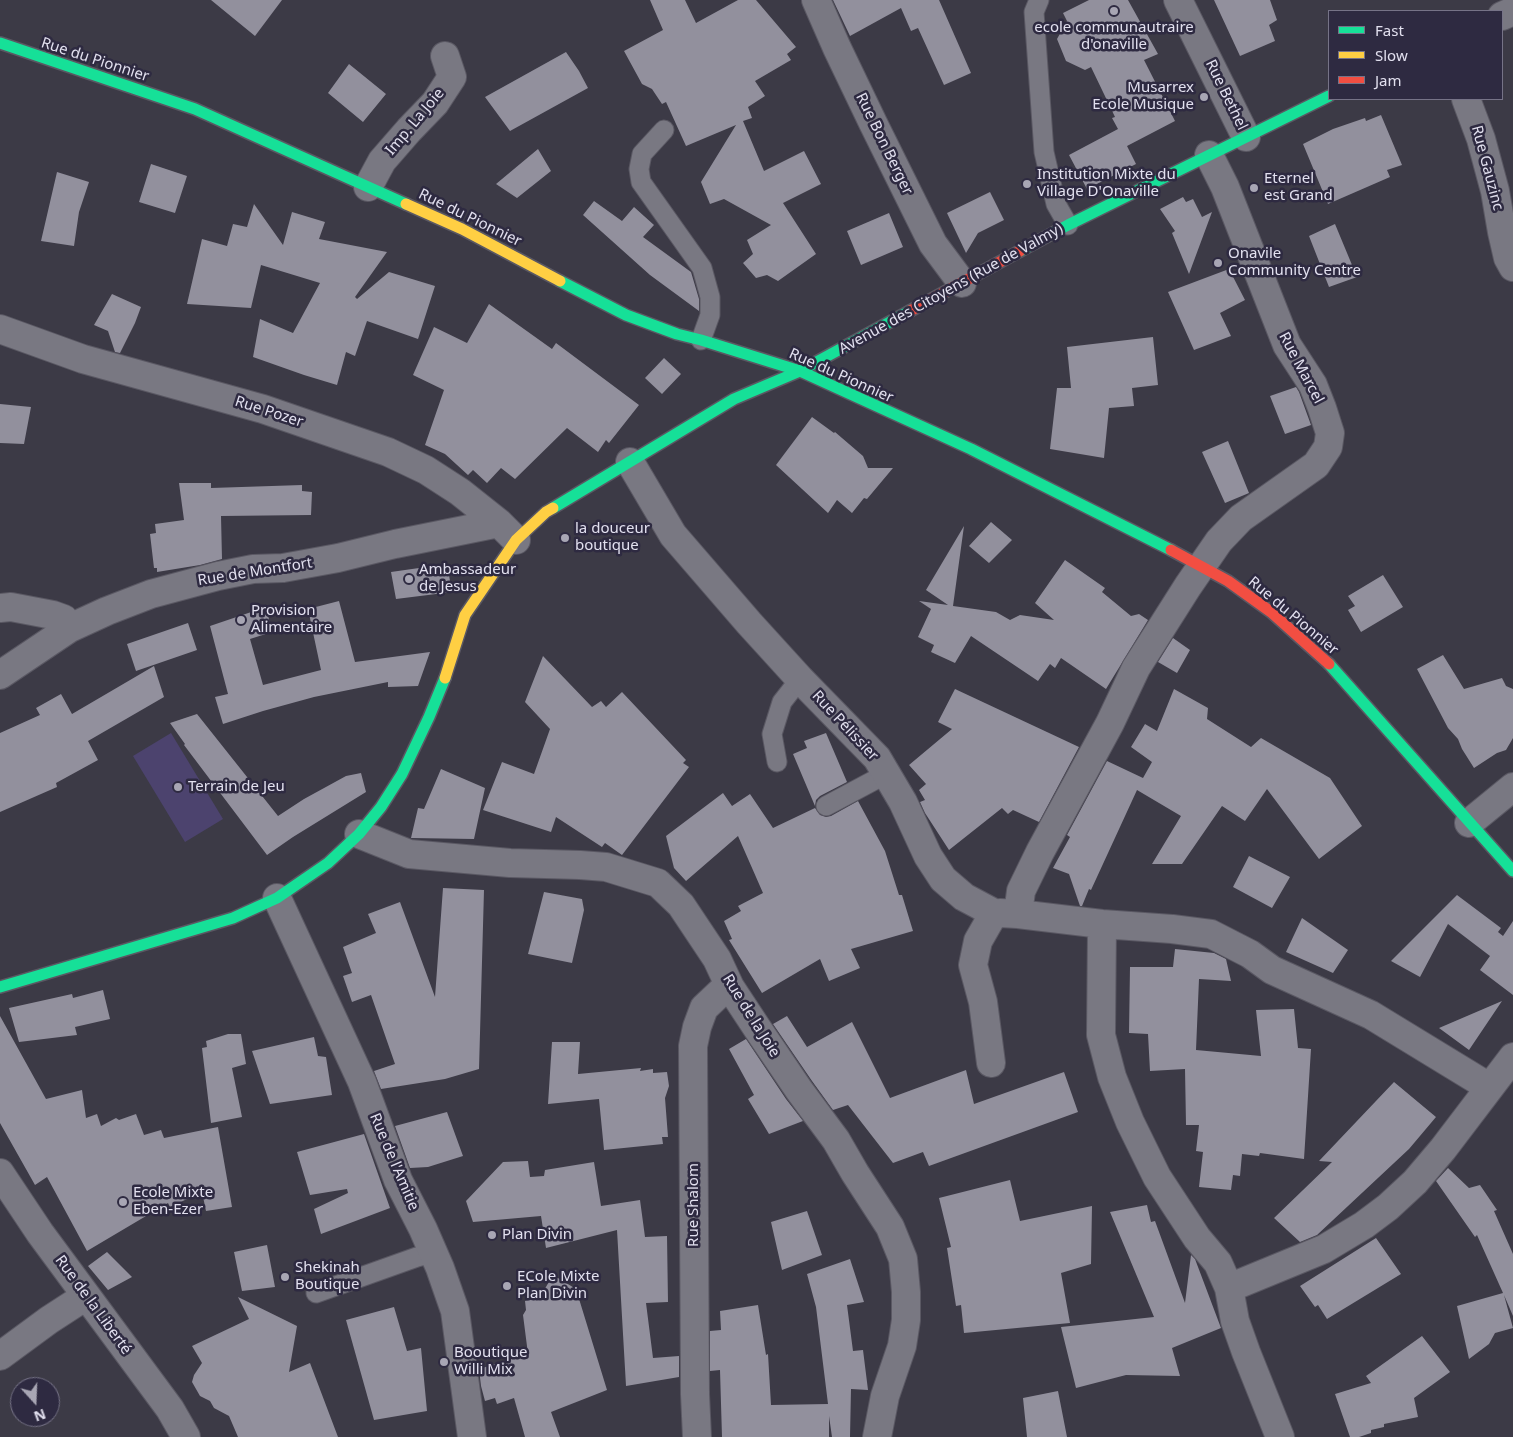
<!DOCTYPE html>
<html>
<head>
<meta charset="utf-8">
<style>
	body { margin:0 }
	#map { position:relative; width:1513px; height:1437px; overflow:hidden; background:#3c3a46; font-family:"Noto Sans",sans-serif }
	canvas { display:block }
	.legend { position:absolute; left:1328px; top:10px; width:175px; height:90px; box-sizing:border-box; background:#2e2a41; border:1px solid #767387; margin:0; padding:6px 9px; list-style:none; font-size:15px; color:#e2e0ef }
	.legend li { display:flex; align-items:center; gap:10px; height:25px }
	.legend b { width:25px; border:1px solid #767387 }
	.north { position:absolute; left:10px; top:1377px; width:50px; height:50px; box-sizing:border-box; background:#2e2a41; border:1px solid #767387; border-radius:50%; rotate:160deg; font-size:14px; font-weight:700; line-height:20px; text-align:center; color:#e2e0ef }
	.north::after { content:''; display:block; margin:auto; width:18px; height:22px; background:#a8a6b4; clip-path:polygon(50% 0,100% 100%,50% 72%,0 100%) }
</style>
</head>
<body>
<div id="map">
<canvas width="1513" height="1437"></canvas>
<ul class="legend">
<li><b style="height:6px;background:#16e098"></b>Fast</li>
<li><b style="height:6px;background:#ffcf43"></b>Slow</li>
<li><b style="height:6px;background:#f24e42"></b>Jam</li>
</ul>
<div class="north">N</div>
</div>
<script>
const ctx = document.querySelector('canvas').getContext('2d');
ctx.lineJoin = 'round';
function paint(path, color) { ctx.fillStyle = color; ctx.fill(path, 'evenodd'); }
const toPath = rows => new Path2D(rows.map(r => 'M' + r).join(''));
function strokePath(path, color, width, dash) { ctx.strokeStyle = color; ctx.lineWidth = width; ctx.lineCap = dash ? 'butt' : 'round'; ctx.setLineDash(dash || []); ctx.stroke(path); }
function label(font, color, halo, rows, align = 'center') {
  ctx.font = font + ' "Noto Sans",sans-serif'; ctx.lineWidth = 5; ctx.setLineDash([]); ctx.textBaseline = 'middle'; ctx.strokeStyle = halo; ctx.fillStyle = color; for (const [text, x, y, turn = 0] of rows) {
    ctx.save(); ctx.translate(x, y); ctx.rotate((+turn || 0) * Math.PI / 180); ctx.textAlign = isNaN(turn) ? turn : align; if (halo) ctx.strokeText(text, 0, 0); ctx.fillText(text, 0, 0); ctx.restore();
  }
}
const green = toPath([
	[171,733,223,819,185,842,133,756]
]);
const building = toPath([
	[211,0,282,0,255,36],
	[650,0,685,0,696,23,738,0,756,0,796,47,787,54,791,60,755,81,765,96,748,107,752,118,743,121,764,171,804,151,821,184,783,203,816,254,778,281,767,275,756,278,743,263,753,254,747,240,771,225,724,199,710,204,701,182,736,125,686,146,666,102,662,104,652,89,642,84,624,51,663,30],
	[833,0,939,0,971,73,944,85,918,28,911,31,901,8,850,36],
	[1089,0,1128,0,1158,54,1144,60,1175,121,1127,146,1136,164,1087,189,1069,155,1118,129,1112,118,1115,117,1091,67,1085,70,1066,61,1057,39,1067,21,1063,13],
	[1214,0,1270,0,1277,20,1269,25,1275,41,1240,56],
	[566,52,579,71,588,88,510,131,485,97],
	[349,64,386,94,363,122,328,93],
	[1381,115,1402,165,1387,170,1390,177,1328,204,1303,144,1333,129,1365,118,1366,121],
	[538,149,551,171,517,198,496,184],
	[151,164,187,176,175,213,139,202],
	[57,172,89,182,79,212,74,246,41,241],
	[990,192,1004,220,978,233,966,253,947,213],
	[1183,197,1186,202,1193,199,1202,217,1212,212,1189,274,1172,233,1175,231,1160,209],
	[594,201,622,221,634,207,654,225,643,237,691,272,699,299,699,311,650,275,583,215],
	[254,204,283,245,292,212,325,222,319,239,387,252,355,297,357,299,389,272,435,286,418,339,367,321,355,356,346,352,337,385,304,375,253,357,260,319,293,333,320,283,261,265,251,308,187,304,202,239,227,246,233,224,247,227],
	[889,213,903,247,861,265,847,231],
	[1335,224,1357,277,1329,287,1309,236],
	[1229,269,1245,300,1220,313,1231,336,1194,350,1168,292],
	[112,294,141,307,135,323,120,353,115,352,108,331,94,325],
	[489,304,552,349,556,343,639,405,609,443,606,440,598,452,567,428,515,479,501,468,487,483,473,470,468,475,445,454,425,445,444,390,413,375,434,327,467,343],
	[1153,337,1158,385,1132,388,1134,406,1109,408,1104,458,1050,449,1057,388,1071,388,1067,347],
	[664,358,681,374,662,394,645,378],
	[1296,387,1299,392,1311,425,1285,434,1270,396],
	[0,404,31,407,24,444,0,443],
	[812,417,834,433,835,432,863,456,868,468,893,468,867,499,864,498,852,513,837,500,828,513,776,465],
	[1228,441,1249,493,1225,503,1202,452],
	[179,483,211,483,211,488,302,485,302,491,312,492,311,515,221,516,222,559,200,565,157,572,157,568,154,568,150,534,156,533,155,524,184,520],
	[991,522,1012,540,989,563,969,546],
	[964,526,953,606,996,612,1010,620,1020,615,1054,620,1035,603,1065,560,1105,588,1102,592,1131,616,1139,614,1148,620,1106,689,1061,658,1055,668,1050,664,1038,681,971,636,955,663,931,652,934,645,918,637,931,609,919,601,948,605,926,590],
	[447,564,452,592,396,599,391,572],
	[1383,575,1403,607,1361,632,1348,610,1355,606,1348,596],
	[339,601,355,662,430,652,418,686,388,687,388,682,314,697,263,711,223,724,215,697,228,694,210,626,266,607,272,632,250,639,263,685,321,670,308,609],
	[188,623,197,650,136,671,127,644],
	[1173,638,1190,650,1177,673,1158,662],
	[1443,655,1464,689,1502,678,1506,686,1513,689,1513,738,1506,750,1497,753,1474,768,1462,749,1458,739,1448,728,1417,669],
	[543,656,592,707,601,701,606,707,622,692,686,760,683,763,689,767,622,855,605,843,602,847,556,817,551,832,483,810,502,762,534,774,550,729,525,702],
	[154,666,164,697,88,741,98,760,56,783,57,787,0,812,0,733,40,715,36,708,61,694,72,714],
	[955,689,1079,747,1039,822,1013,810,1008,814,1002,808,949,850,925,813,920,802,925,800,919,790,926,784,909,765,952,729,938,722],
	[1174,689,1208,708,1207,719,1251,747,1261,738,1330,778,1362,826,1319,859,1267,789,1245,821,1222,806,1182,864,1152,864,1181,816,1137,790,1091,890,1089,889,1082,906,1080,906,1069,874,1053,868,1070,837,1067,835,1107,761,1143,778,1152,762,1131,747,1145,724,1157,731],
	[197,714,278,816,304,799,346,776,361,773,366,792,293,837,267,855,184,745,185,744,170,723],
	[826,733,847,782,820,796,816,800,815,806,793,754,807,748,804,741],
	[441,769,485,788,474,839,411,838,418,808,424,809],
	[723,793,732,806,750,794,773,828,815,808,820,815,826,817,831,816,858,801,885,851,899,895,902,895,913,931,851,949,860,968,829,981,820,959,762,993,729,940,732,939,724,921,741,911,738,906,763,893,738,836,686,881,674,868,666,836],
	[1249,856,1290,877,1272,908,1233,887],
	[443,888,484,890,479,1069,445,1079,381,1089,374,1071,395,1064,371,995,352,1002,343,976,352,973,343,947,376,933,368,914,400,902,435,997],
	[544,892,582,899,584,910,572,963,528,954],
	[1457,895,1501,928,1498,932,1503,936,1513,921,1513,995,1480,970,1490,956,1448,924,1420,977,1391,961],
	[1302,918,1348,950,1333,973,1286,952],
	[1175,949,1214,953,1226,959,1231,981,1199,979,1196,1050,1261,1056,1256,1010,1294,1009,1298,1048,1311,1049,1304,1159,1260,1153,1259,1156,1242,1154,1240,1176,1233,1175,1231,1190,1199,1187,1203,1152,1196,1151,1199,1125,1186,1125,1185,1069,1150,1071,1148,1034,1129,1033,1130,967,1173,967],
	[103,990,110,1019,75,1027,77,1035,19,1042,9,1008,72,994,73,998],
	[1502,1001,1469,1050,1439,1028],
	[0,1016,46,1099,82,1090,86,1118,97,1114,101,1126,116,1118,119,1120,136,1114,144,1135,161,1130,164,1138,218,1127,232,1207,206,1211,202,1192,170,1207,168,1203,87,1251,47,1177,35,1185,0,1123],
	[787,1016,807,1047,852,1022,890,1098,966,1070,974,1104,1064,1072,1078,1112,929,1166,923,1152,893,1163,848,1105,833,1110,812,1081,773,1024],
	[228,1034,241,1034,246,1064,232,1068,242,1117,211,1123,202,1048,207,1047,206,1041],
	[314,1037,318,1056,326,1057,332,1095,270,1104,252,1051],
	[746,1039,786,1099,803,1121,769,1134,748,1099,754,1095,729,1049],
	[552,1042,580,1042,578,1074,641,1068,640,1071,653,1069,653,1073,667,1072,669,1086,665,1098,668,1137,662,1137,663,1144,604,1150,599,1099,548,1104],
	[1394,1082,1436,1117,1409,1149,1317,1235,1300,1242,1274,1218,1332,1162,1319,1161],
	[447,1112,463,1156,428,1167,410,1168,395,1126],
	[364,1134,390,1208,321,1234,314,1209,348,1193,347,1189,310,1195,297,1152],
	[528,1161,530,1177,544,1176,545,1170,594,1162,601,1206,640,1200,645,1237,667,1236,668,1302,646,1303,653,1358,679,1356,679,1377,626,1386,617,1230,546,1248,541,1216,473,1222,466,1201,503,1162],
	[1448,1168,1469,1188,1480,1185,1497,1210,1494,1211,1513,1254,1513,1316,1504,1295,1513,1328,1495,1333,1489,1344,1469,1359,1457,1306,1503,1293,1477,1235,1475,1237,1436,1181],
	[1010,1180,1020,1221,1092,1206,1091,1264,1061,1273,1070,1323,964,1333,961,1305,956,1306,947,1248,951,1247,939,1198],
	[1147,1205,1151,1222,1155,1221,1185,1303,1191,1255,1195,1259,1221,1328,1172,1348,1180,1376,1126,1375,1076,1388,1061,1327,1154,1317,1110,1212],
	[807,1211,822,1255,782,1270,771,1222],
	[1376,1238,1401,1274,1327,1319,1318,1305,1315,1307,1300,1286],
	[267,1245,275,1287,242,1291,234,1252],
	[107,1252,132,1277,108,1290,88,1266],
	[850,1259,864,1302,847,1305,853,1351,863,1350,868,1390,851,1389,850,1437,832,1437,829,1416,829,1437,722,1437,720,1370,710,1371,710,1331,721,1330,720,1311,758,1305,766,1355,768,1354,771,1405,828,1404,816,1307,807,1274],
	[553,1275,576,1289,607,1390,551,1412,560,1437,525,1437,514,1398,497,1404,495,1398,485,1401,481,1386,479,1369,528,1354,523,1315,526,1310,525,1301,540,1297],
	[238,1297,297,1326,289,1372,310,1363,338,1437,238,1437,229,1416,214,1408,210,1401,200,1396,192,1382,194,1375,202,1363,192,1346,249,1319],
	[394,1307,407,1351,421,1348,427,1411,374,1420,346,1320],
	[1422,1336,1450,1372,1414,1398,1418,1417,1384,1424,1384,1427,1371,1430,1371,1433,1359,1437,1350,1437,1335,1394,1371,1383,1366,1376],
	[1058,1391,1067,1437,1027,1437,1023,1398]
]);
const lane = toPath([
	[1039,0,1034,12,1044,152,1056,204,1068,225],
	[664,130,642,154,639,169,641,182,702,268,710,297,710,315,701,340],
	[777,762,772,734,782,702,800,679],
	[826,806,886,774],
	[316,1293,417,1257,434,1253]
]);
const street = toPath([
	[816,0,837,48,873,123,933,244,962,283],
	[1178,0,1246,137],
	[1502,16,1513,11],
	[1466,99,1481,139,1495,191,1502,232,1508,258,1513,267],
	[368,187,382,161,409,130,435,103,452,77,445,56],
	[0,329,83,359,263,409,388,452,426,470,460,492,499,523,516,540],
	[630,462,673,535,749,623,800,679,877,758,903,802,928,856,943,879,964,897,994,913,978,941,973,965,983,1002,991,1063],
	[0,608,11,607,53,615,64,619,70,628],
	[0,675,70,628,107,611,151,594,218,576,253,569,283,568,338,558,395,544,499,523],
	[1469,823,1513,787],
	[359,834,409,854,510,863,580,865,606,867,658,883,681,905,717,959,730,987,757,1028,799,1090,836,1140,855,1173,890,1227,903,1259,906,1292,906,1320,902,1346,885,1396,877,1437],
	[277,898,362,1082,398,1180,423,1229,440,1268,455,1311,472,1437],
	[1000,913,1018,914,1102,924,1172,929,1211,934,1250,954,1272,970,1371,1015,1489,1087],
	[1018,914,1021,891,1040,852,1110,723,1136,668,1188,586,1219,541,1241,518,1316,465,1328,447,1330,433,1322,408,1313,385,1287,345,1225,187,1209,155],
	[1102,924,1101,1035,1112,1077,1130,1122,1157,1177,1197,1238,1218,1263,1229,1288,1235,1321,1246,1352,1280,1437],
	[0,1173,40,1233,170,1409,186,1437],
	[1229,1288,1324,1249,1364,1225,1388,1207,1415,1182,1443,1149,1513,1057],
	[0,1356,49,1320,86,1296],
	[697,1437,695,1394,693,1046,697,1027,704,1008,722,991,730,987]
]);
const fast = toPath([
	[0,43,195,109,406,204],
	[1020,251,1068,225,1329,96],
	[560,281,626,315,677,334,701,340,800,371,971,449,1171,550],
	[553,508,734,399,800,371,910,311],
	[1329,664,1513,871],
	[0,987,233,918,277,898,328,863,359,834,381,807,402,774,429,717,445,678]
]);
const slow = toPath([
	[406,204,462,229,560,281],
	[445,678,465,615,516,540,546,512,553,508]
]);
const jam = toPath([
	[910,311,1020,251],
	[1171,550,1228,581,1271,612,1329,664]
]);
const markers = [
	[1114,11,5,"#a8a6b4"],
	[1204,97,5,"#a8a6b4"],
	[1027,184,5,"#a8a6b4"],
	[1254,188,5,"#a8a6b4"],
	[1218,263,5,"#a8a6b4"],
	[565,538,5,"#a8a6b4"],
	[409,579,5,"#a8a6b4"],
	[241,620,5,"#a8a6b4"],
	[178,787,5,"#a8a6b4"],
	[123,1202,5,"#a8a6b4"],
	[492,1235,5,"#a8a6b4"],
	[285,1277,5,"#a8a6b4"],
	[507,1286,5,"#a8a6b4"],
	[444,1362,5,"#a8a6b4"]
];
const poiNames = [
	["ecole communautraire",1114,28,"center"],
	["d'onaville",1114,45,"center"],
	["Musarrex",1194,88,"right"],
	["Ecole Musique",1194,105,"right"],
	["Institution Mixte du",1037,175],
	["Village D'Onaville",1037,192],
	["Eternel",1264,179],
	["est Grand",1264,196],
	["Onavile",1228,254],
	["Community Centre",1228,271],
	["la douceur",575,529],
	["boutique",575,546],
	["Ambassadeur",419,570],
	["de Jesus",419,587],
	["Provision",251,611],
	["Alimentaire",251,628],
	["Terrain de Jeu",188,787],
	["Ecole Mixte",133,1193],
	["Eben-Ezer",133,1210],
	["Plan Divin",502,1235],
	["Shekinah",295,1268],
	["Boutique",295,1285],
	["ECole Mixte",517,1277],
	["Plan Divin",517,1294],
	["Booutique",454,1353],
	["Willi Mix",454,1370]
];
const streetNames = [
	["Rue du Pionnier",95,60,18],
	["Rue Bethel",1226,95,64],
	["Imp. La Joie",415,122,-50],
	["Rue Bon Berger",884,144,64],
	["Rue Gauzinc",1487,168,75],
	["Rue du Pionnier",470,218,26],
	["Avenue des Citoyens (Rue de Valmy)",951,289,-29],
	["Rue Marcel",1301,368,62],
	["Rue du Pionnier",841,376,24],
	["Rue Pozer",269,412,18],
	["Rue de Montfort",255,572,-9],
	["Rue du Pionnier",1293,616,40],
	["Rue Pélissier",845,726,47],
	["Rue de la Joie",751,1016,58],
	["Rue de l'Amitie",394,1162,67],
	["Rue Shalom",694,1205,-90],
	["Rue de la Liberté",93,1305,54]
];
paint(green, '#4c436e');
paint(building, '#92909d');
strokePath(lane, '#5a5863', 21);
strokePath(street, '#5a5863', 30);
strokePath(fast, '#5a5863', 14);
strokePath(slow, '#5a5863', 14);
strokePath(jam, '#5a5863', 14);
strokePath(lane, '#797882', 19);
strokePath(street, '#797882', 28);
strokePath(fast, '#16e098', 11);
strokePath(slow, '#ffcf43', 11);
strokePath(jam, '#f24e42', 11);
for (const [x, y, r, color] of markers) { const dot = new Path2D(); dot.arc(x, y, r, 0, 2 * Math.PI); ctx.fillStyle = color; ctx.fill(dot); strokePath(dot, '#2e2a41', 2); }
label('15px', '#e2e0ef', '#2e2a41', poiNames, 'left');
label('15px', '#e2e0ef', '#2e2a41', streetNames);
</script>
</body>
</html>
